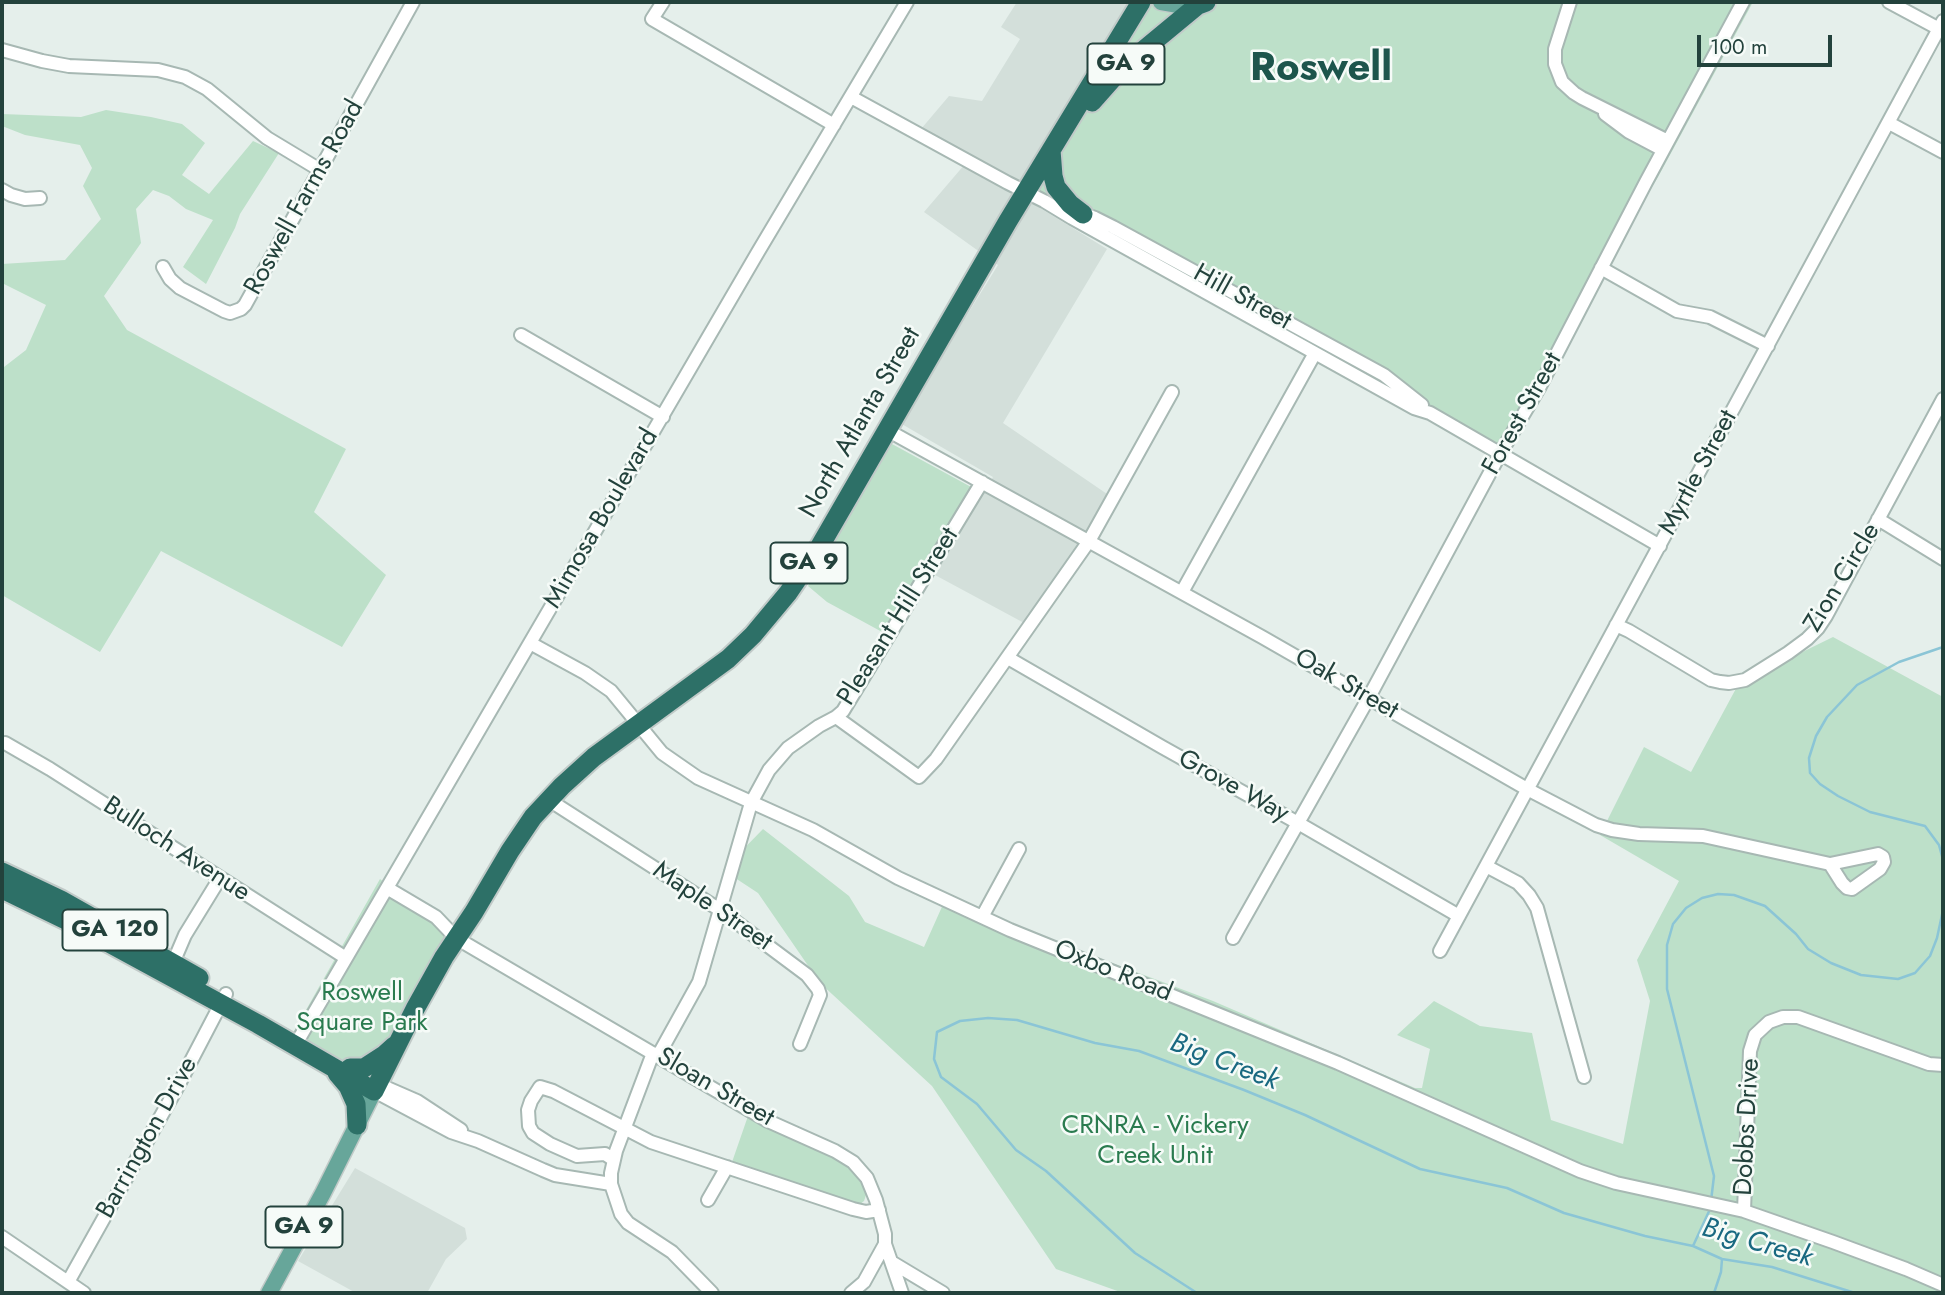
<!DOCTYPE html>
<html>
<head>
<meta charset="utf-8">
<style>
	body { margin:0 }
	#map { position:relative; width:1945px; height:1295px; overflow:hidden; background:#e5efeb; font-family:Jost,sans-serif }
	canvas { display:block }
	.frame { position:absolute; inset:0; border:4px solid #23423c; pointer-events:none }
	.scale { position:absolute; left:1697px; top:35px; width:135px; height:32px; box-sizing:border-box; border:4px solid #23423c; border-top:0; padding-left:9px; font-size:21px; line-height:24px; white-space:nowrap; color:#23423c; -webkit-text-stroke:5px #f6fbf8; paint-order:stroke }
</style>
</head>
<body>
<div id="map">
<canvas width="1945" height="1295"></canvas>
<div class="frame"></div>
<div class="scale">100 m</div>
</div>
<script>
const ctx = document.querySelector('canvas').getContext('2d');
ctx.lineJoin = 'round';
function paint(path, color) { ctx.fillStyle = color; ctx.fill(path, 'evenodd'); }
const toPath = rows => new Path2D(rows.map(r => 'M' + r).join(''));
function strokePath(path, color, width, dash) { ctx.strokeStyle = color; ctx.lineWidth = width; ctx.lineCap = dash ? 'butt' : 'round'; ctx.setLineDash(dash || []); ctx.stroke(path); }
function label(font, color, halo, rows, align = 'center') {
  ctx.font = font + ' Jost,sans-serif'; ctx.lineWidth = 5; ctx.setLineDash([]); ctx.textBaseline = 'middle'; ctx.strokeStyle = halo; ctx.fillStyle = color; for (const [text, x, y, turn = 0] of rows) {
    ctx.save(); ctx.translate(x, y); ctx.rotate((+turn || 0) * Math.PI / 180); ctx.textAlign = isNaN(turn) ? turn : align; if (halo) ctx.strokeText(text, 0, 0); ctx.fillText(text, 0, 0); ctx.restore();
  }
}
const built = toPath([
	[1017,2,1142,2,1014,192,1107,249,1003,423,1110,496,1026,624,935,575,993,477,900,423,998,265,924,212,971,157,921,129,949,96,982,101,1020,39,1001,27],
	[355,1168,465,1228,467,1239,446,1259,427,1293,356,1293,298,1261]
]);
const green = toPath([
	[1148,2,1753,2,1658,177,1496,451,1265,318,1033,195],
	[106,110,151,117,182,124,205,143,182,175,209,194,253,141,279,153,240,214,235,228,206,284,183,267,213,220,186,209,169,196,153,190,136,209,141,243,104,296,127,330,346,449,314,512,386,575,342,647,161,551,100,652,2,595,2,367,4,367,26,350,46,305,2,283,2,264,65,260,101,219,83,186,92,168,80,145,25,135,2,126,2,114,81,117],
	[892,444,973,488,884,633,827,602,808,586],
	[1833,637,1943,697,1943,1293,1123,1293,1056,1269,932,1086,820,983,758,893,723,870,763,829,849,896,865,922,924,947,945,900,1213,1001,1415,1088,1422,1088,1430,1049,1397,1035,1434,1001,1480,1026,1532,1033,1551,1120,1623,1144,1650,1001,1637,960,1679,881,1600,835,1644,747,1691,772,1739,683],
	[380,879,456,938,378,1084,293,1033],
	[748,1116,834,1157,848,1166,859,1178,865,1189,866,1195,864,1201,859,1205,731,1165]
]);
const stream = toPath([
	[1943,647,1899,662,1857,685,1827,717,1816,736,1809,758,1810,773,1820,784,1838,796,1870,812,1925,826,1939,845,1943,860],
	[1711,1201,1714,1176,1667,989,1667,945,1673,924,1686,908,1702,898,1718,894,1734,895,1765,906,1796,934,1808,949,1831,963,1861,975,1898,979,1915,973,1930,956,1937,938,1943,910],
	[1693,1246,1711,1207],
	[1197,1293,1135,1253,1046,1171,1016,1150,977,1104,941,1077,934,1059,937,1032,960,1021,988,1018,1017,1020,1095,1043,1139,1051,1244,1090,1305,1115,1420,1169,1507,1188,1564,1213,1645,1236,1693,1246,1722,1259,1772,1267,1855,1293],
	[1714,1293,1721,1272,1722,1259]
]);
const minor = toPath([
	[663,2,652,19,834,125],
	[1570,2,1555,49,1555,64,1562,82,1574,93,1582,98,1668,141],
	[1889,2,1943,31],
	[2,50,42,61,69,66,158,70,185,77,207,89,267,138,320,170],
	[851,97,1008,183,1044,201,1072,218,1414,408,1430,413,1660,546],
	[1605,114,1629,132,1663,150],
	[1889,123,1943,152],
	[2,190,11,195,25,199,40,198],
	[1078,212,1095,218,1113,227,1384,375,1422,405],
	[163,267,170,279,180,288,224,311,230,313,241,309,245,305,413,2],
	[1601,268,1677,311,1710,317,1768,346],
	[521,335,663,417],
	[887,430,1262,637,1527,789,1596,825,1612,830,1639,834,1703,836,1830,864,1878,854,1883,857,1884,862,1880,869,1852,889,1847,888,1842,883,1830,864],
	[1878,519,1943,559],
	[1182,592,1315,353],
	[1616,625,1629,631,1711,680,1720,682,1729,683,1745,680,1788,653,1807,639,1818,628,1826,616,1943,399],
	[530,643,585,673,611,691,662,753,698,778,813,830,898,878,1010,930,1338,1063,1580,1171,1616,1183,1744,1211,1833,1242,1906,1269,1943,1285],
	[1008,658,1162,747,1298,823,1459,916],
	[836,717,919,777,936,759,1089,541,1172,392],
	[5,743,50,769,346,958],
	[549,800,720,910,807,975,818,989,820,995,800,1044],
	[1486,866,1518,883,1529,895,1537,908,1584,1077],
	[387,888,436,917,456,938,739,1104,768,1121,835,1151,853,1162,867,1178,876,1200,885,1234,885,1244,902,1293],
	[982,917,1019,849],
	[1233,938,1368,699,1500,454,1539,388,1646,182,1743,2],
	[1440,951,1943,21],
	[173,963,185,935,220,878],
	[300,1037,758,252,907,2],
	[653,1053,616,1151,611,1173,611,1184,621,1214,628,1223,672,1252,712,1293],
	[658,1056,699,982,751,803,769,770,788,748,819,726,836,717,843,711,982,482],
	[378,1084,417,1101,461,1130],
	[374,1091,451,1132,478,1141,543,1170,555,1175,611,1184],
	[614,1160,605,1154,577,1156,550,1144,533,1133,529,1126,528,1110,531,1101,540,1087,553,1091,651,1142,853,1209,866,1212,879,1210],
	[708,1200,727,1167],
	[1744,1211,1750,1051,1755,1035,1769,1022,1783,1017,1798,1017,1929,1064,1943,1065],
	[2,1237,84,1293],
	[893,1263,943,1293],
	[68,1282,179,1084,226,994],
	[851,1293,864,1282,885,1244]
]);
const major = toPath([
	[1161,2,1184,6,1198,5],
	[269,1293,323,1193,374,1091]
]);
const highway = toPath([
	[1092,102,1123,67,1198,5,1206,2],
	[1051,150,1053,176,1056,187,1070,204,1083,214],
	[2,872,61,900,199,978],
	[2,889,72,923,258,1024,374,1091,415,1009,444,957,474,912,510,851,533,817,562,786,594,757,728,659,753,635,788,593,820,546,1008,221,1141,2],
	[350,1068,364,1068,384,1055,394,1046],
	[337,1073,348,1086,356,1104,357,1125]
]);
const shields = [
	[1126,64,77],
	[809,563,77],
	[115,930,105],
	[304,1227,77]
];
const shieldNames = [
	["GA 9",1126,64],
	["GA 9",809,563],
	["GA 120",115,930],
	["GA 9",304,1227]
];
const streetNames = [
	["Roswell Farms Road",305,198,-61],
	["Hill Street",1242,298,29],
	["Forest Street",1523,414,-61],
	["North Atlanta Street",861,423,-60],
	["Myrtle Street",1699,473,-62],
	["Mimosa Boulevard",602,519,-60],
	["Zion Circle",1843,578,-59],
	["Pleasant Hill Street",899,617,-58],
	["Oak Street",1346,685,30],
	["Grove Way",1233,787,29],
	["Bulloch Avenue",176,850,33],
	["Maple Street",712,907,34],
	["Oxbo Road",1113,972,22],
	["Sloan Street",715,1088,30],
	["Dobbs Drive",1748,1127,-87],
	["Barrington Drive",148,1138,-61]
];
const parkNames = [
	["Roswell",362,994],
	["Square Park",362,1024],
	["CRNRA - Vickery",1155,1127],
	["Creek Unit",1155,1157]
];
const waterNames = [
	["Big Creek",1224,1063,21],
	["Big Creek",1757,1244,16]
];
const townNames = [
	["Roswell",1321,70]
];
paint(built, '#d3dfda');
paint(green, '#bde0c9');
strokePath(stream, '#8bc5d6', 2.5);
strokePath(minor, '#a7b8b3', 16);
strokePath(major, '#c1cac8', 19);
strokePath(highway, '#c1cac8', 23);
strokePath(minor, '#fff', 12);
strokePath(major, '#67a69a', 16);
strokePath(highway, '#2d7067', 19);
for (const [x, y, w] of shields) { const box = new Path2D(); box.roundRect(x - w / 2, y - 20.5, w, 41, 5); ctx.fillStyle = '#f6fbf8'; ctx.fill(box); strokePath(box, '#23423c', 2); }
label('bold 24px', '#23423c', null, shieldNames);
label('26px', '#23423c', '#f6fbf8', streetNames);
label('26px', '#2a7b4f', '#f6fbf8', parkNames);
label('italic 28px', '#196981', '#f6fbf8', waterNames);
label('bold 40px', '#1d554c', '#f6fbf8', townNames);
</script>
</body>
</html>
